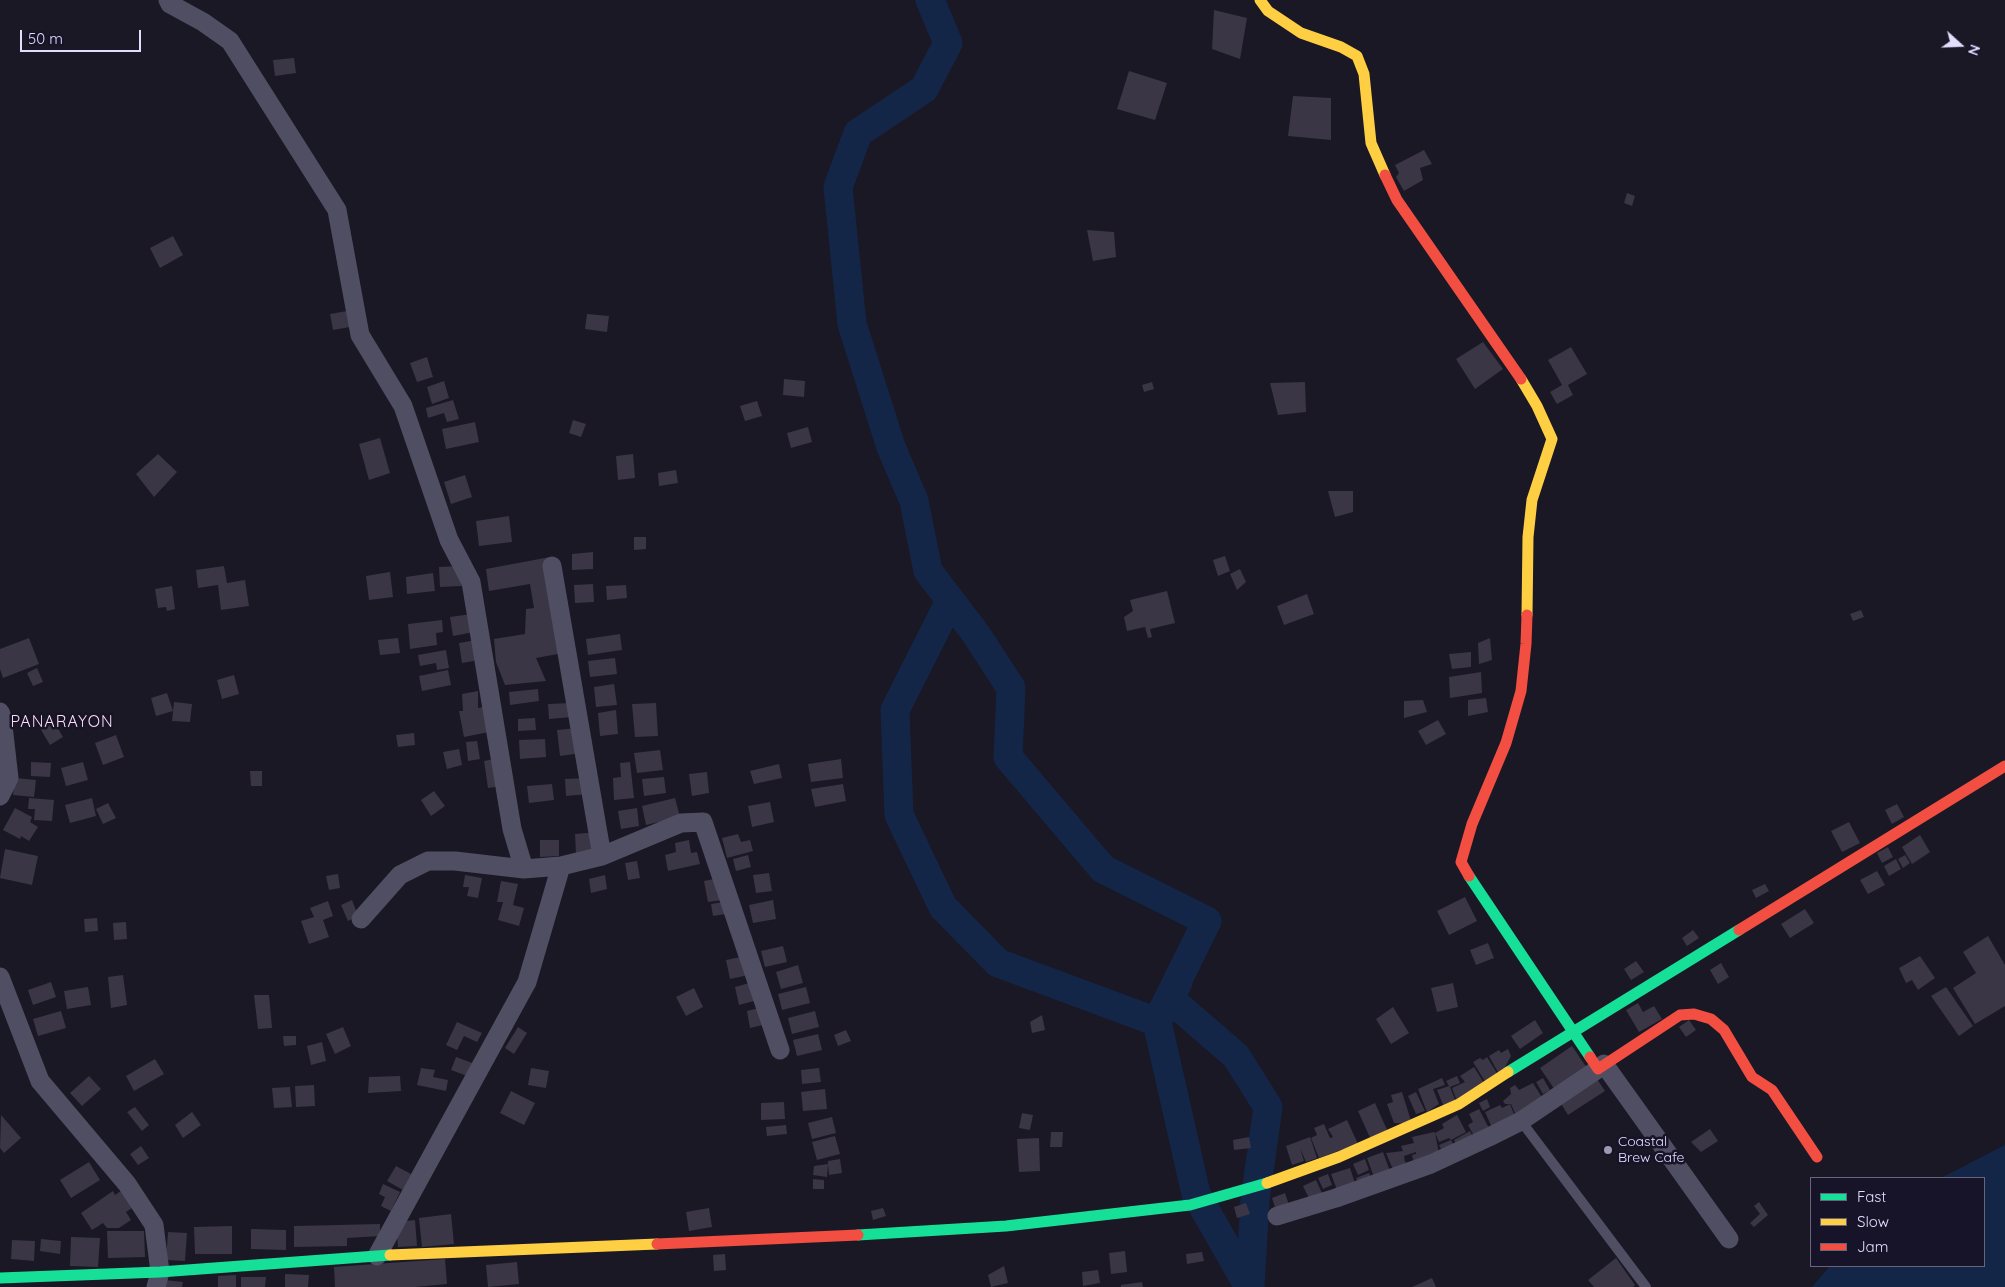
<!DOCTYPE html>
<html>
<head>
<meta charset="utf-8">
<style>
	body { margin:0 }
	#map { position:relative; width:2005px; height:1287px; overflow:hidden; background:#1a1824; font-family:Quicksand,sans-serif }
	canvas { display:block }
	.legend { position:absolute; left:1810px; top:1177px; width:175px; height:90px; box-sizing:border-box; background:#171329; border:1px solid #68647d; margin:0; padding:6px 9px; list-style:none; font-size:15px; color:#e2ddfc }
	.legend li { display:flex; align-items:center; gap:10px; height:25px }
	.legend b { width:25px; border:1px solid #68647d }
	.north { position:absolute; left:1935px; top:20px; width:50px; height:50px; -webkit-text-stroke:4px #171329; paint-order:stroke; rotate:110deg; font-size:14px; font-weight:700; line-height:20px; text-align:center; color:#e2ddfc }
	.north::after { content:''; display:block; margin:auto; width:18px; height:22px; background:#e2ddfc; clip-path:polygon(50% 0,100% 100%,50% 72%,0 100%) }
	.scale { position:absolute; left:20px; top:30px; width:121px; height:22px; box-sizing:border-box; border:2px solid #e2ddfc; border-top:0; padding-left:6px; font-size:15px; line-height:18px; white-space:nowrap; color:#e2ddfc; -webkit-text-stroke:4px #171329; paint-order:stroke }
</style>
</head>
<body>
<div id="map">
<canvas width="2005" height="1287"></canvas>
<ul class="legend">
<li><b style="height:6px;background:#16e098"></b>Fast</li>
<li><b style="height:6px;background:#ffcf43"></b>Slow</li>
<li><b style="height:6px;background:#f24e42"></b>Jam</li>
</ul>
<div class="north">N</div>
<div class="scale">50 m</div>
</div>
<script>
const ctx = document.querySelector('canvas').getContext('2d');
ctx.lineJoin = 'round';
function paint(path, color) { ctx.fillStyle = color; ctx.fill(path, 'evenodd'); }
const toPath = rows => new Path2D(rows.map(r => 'M' + r).join(''));
function strokePath(path, color, width, dash) { ctx.strokeStyle = color; ctx.lineWidth = width; ctx.lineCap = dash ? 'butt' : 'round'; ctx.setLineDash(dash || []); ctx.stroke(path); }
function label(font, color, halo, rows, align = 'center') {
  ctx.font = font + ' Quicksand,sans-serif'; ctx.lineWidth = 5; ctx.setLineDash([]); ctx.textBaseline = 'middle'; ctx.strokeStyle = halo; ctx.fillStyle = color; for (const [text, x, y, turn = 0] of rows) {
    ctx.save(); ctx.translate(x, y); ctx.rotate((+turn || 0) * Math.PI / 180); ctx.textAlign = isNaN(turn) ? turn : align; if (halo) ctx.strokeText(text, 0, 0); ctx.fillText(text, 0, 0); ctx.restore();
  }
}
const water = toPath([
	[2005,1145,2005,1287,1812,1287,1830,1266,1984,1266,1984,1178,1941,1178]
]);
const river = toPath([
	[930,0,948,43,924,89,858,133,838,187,852,324,891,447,914,501,928,571,976,634,1011,688,1008,757,1103,869,1207,921,1157,1022,1196,1194,1249,1287],
	[950,601,895,710,899,815,943,907,998,963,1157,1022],
	[1178,982,1170,999,1236,1056,1268,1107,1255,1200,1250,1287]
]);
const building = toPath([
	[1214,10,1247,18,1240,59,1212,49],
	[294,58,296,73,275,76,273,60],
	[1129,71,1167,83,1155,120,1117,109],
	[1293,96,1331,98,1331,140,1288,136],
	[1424,150,1432,164,1420,168,1423,180,1404,191,1396,177,1399,173,1395,165],
	[1627,193,1635,196,1632,206,1624,203],
	[1087,230,1114,232,1116,257,1093,261],
	[173,236,183,255,160,268,150,248],
	[347,311,350,327,333,330,330,314],
	[587,314,609,316,607,332,585,329],
	[1483,342,1503,369,1475,389,1456,359],
	[1571,347,1587,374,1568,385,1573,395,1557,404,1550,392,1562,385,1548,360],
	[427,357,433,377,417,382,410,363],
	[784,379,805,381,804,397,783,395],
	[444,381,449,398,432,404,427,387],
	[1152,382,1154,389,1144,392,1142,385],
	[1305,382,1306,412,1278,415,1270,383],
	[453,400,459,419,447,422,444,413,428,418,426,408],
	[757,401,762,416,745,421,740,406],
	[573,420,586,424,581,437,569,433],
	[475,422,479,442,446,449,442,429],
	[808,427,812,442,791,448,787,433],
	[380,438,390,473,369,480,359,444],
	[158,454,177,472,154,497,136,474],
	[633,454,635,478,618,480,616,456],
	[676,470,678,483,659,486,658,473],
	[465,475,472,497,451,504,444,482],
	[1328,491,1353,491,1353,512,1335,517],
	[509,516,512,542,479,546,476,521],
	[634,537,646,537,646,549,634,550],
	[593,552,593,569,572,570,572,554],
	[1225,556,1230,571,1218,576,1213,560],
	[550,557,563,653,536,658,546,681,505,685,496,662,494,639,525,634,526,609,534,608,530,584,489,591,486,569],
	[224,566,227,583,245,580,249,606,221,610,218,585,198,588,196,570],
	[460,566,462,586,440,587,439,567],
	[1240,569,1246,582,1237,590,1230,574],
	[390,572,393,597,369,600,366,576],
	[433,573,435,591,407,594,406,577],
	[593,584,594,602,575,603,574,585],
	[626,585,627,598,607,600,606,586],
	[172,586,175,609,167,611,166,607,158,608,155,589],
	[1167,591,1175,623,1150,629,1152,637,1148,638,1145,627,1127,631,1124,617,1133,611,1130,600],
	[1307,594,1314,614,1284,625,1277,606],
	[1861,610,1864,617,1853,621,1850,614],
	[471,614,474,632,453,636,450,617],
	[442,620,443,632,436,633,437,645,410,649,408,624],
	[620,634,622,650,588,655,586,639],
	[29,638,39,664,3,678,0,669,0,649],
	[398,638,400,653,380,655,378,640],
	[1490,638,1492,660,1479,664,1478,643],
	[476,640,479,660,462,663,459,643],
	[446,650,449,668,437,670,436,663,420,666,418,655],
	[1471,652,1471,667,1452,669,1449,654],
	[615,658,617,674,590,677,588,661],
	[37,668,43,682,33,686,27,673],
	[448,670,451,685,422,691,419,676],
	[1481,672,1482,693,1450,698,1449,677],
	[234,675,239,694,222,699,217,680],
	[614,684,617,705,596,707,594,687],
	[538,689,539,701,510,705,509,692],
	[478,691,478,708,490,706,494,731,464,737,459,711,463,711,462,694],
	[167,693,173,711,156,716,151,698],
	[1486,698,1488,712,1468,716,1468,700],
	[1423,700,1427,712,1404,718,1404,701],
	[174,702,192,704,190,722,172,721],
	[571,703,572,717,549,719,548,704],
	[656,703,658,736,635,737,632,704],
	[616,710,618,734,600,736,598,713],
	[50,715,63,737,50,745,37,723],
	[535,718,536,730,518,731,518,719],
	[1438,720,1446,734,1426,745,1418,731],
	[579,728,582,753,560,756,557,730],
	[414,733,415,745,398,747,396,735],
	[116,735,124,757,103,765,95,743],
	[545,739,546,757,520,759,519,740],
	[477,741,480,759,468,761,466,742],
	[459,749,462,765,447,769,443,752],
	[660,750,663,770,637,773,634,753],
	[499,758,503,786,488,788,484,761],
	[841,759,843,778,811,782,808,764],
	[31,762,51,763,50,777,31,776],
	[83,762,88,780,66,786,61,768],
	[630,762,634,798,614,800,613,778,621,777,620,763],
	[779,764,782,778,754,784,750,771],
	[250,771,262,771,262,786,251,786],
	[707,772,709,793,692,796,689,774],
	[664,777,666,793,644,796,642,779],
	[15,778,36,780,34,797,13,795],
	[588,778,589,794,566,796,565,779],
	[552,784,554,800,529,803,527,786],
	[843,784,846,801,815,807,811,789],
	[434,791,445,806,431,816,421,800],
	[29,798,54,800,52,821,34,820,35,809,28,809],
	[92,798,96,816,70,823,65,805],
	[675,798,680,817,646,825,642,806],
	[770,802,774,822,752,827,748,806],
	[108,803,116,818,103,824,96,809],
	[1897,804,1904,817,1892,824,1885,810],
	[15,808,32,817,30,822,38,827,29,841,21,836,20,839,3,830],
	[637,808,639,826,621,829,618,811],
	[1849,822,1860,843,1842,852,1831,831],
	[598,832,599,852,576,854,575,834],
	[738,834,741,842,750,840,753,851,727,858,722,838],
	[1920,835,1930,852,1912,864,1902,847],
	[540,840,559,840,559,856,540,857],
	[689,840,691,853,697,852,700,864,668,871,665,855,676,852,675,843],
	[1888,847,1893,857,1882,863,1877,853],
	[5,849,38,856,32,885,0,878],
	[748,855,751,867,736,871,733,859],
	[1905,855,1910,863,1903,868,1898,859],
	[1896,859,1901,869,1889,876,1884,866],
	[637,861,640,878,628,880,625,863],
	[1877,871,1885,885,1868,894,1860,880],
	[769,873,772,891,756,893,753,875],
	[338,874,340,888,329,890,326,876],
	[465,875,482,878,478,898,467,896,469,887,463,887],
	[605,875,607,889,591,893,589,879],
	[719,878,723,900,708,902,704,881],
	[501,881,518,884,513,905,524,908,519,926,498,920,503,902,497,902],
	[1765,884,1769,891,1756,898,1752,890],
	[1465,897,1477,921,1449,935,1437,911],
	[352,900,358,916,348,921,341,905],
	[773,900,776,919,753,923,749,905],
	[328,901,333,916,323,920,329,937,309,944,301,921,314,917,310,908],
	[724,902,726,914,713,916,711,904],
	[1805,909,1814,923,1790,938,1781,924],
	[97,918,98,931,85,932,84,919],
	[126,922,127,939,114,940,113,923],
	[1693,930,1699,938,1687,946,1682,938],
	[1988,936,2005,965,2005,1006,1975,1024,1953,988,1976,973,1963,952],
	[1488,943,1494,958,1476,965,1470,950],
	[783,946,787,962,765,967,761,951],
	[745,956,749,975,730,979,726,960],
	[1920,956,1935,978,1918,990,1912,980,1906,983,1899,968],
	[1636,961,1644,972,1631,980,1624,969],
	[1721,963,1729,977,1718,984,1710,970],
	[798,965,803,983,781,989,776,972],
	[123,975,127,1005,111,1008,108,977],
	[51,982,56,997,33,1005,28,990],
	[753,982,758,1000,739,1005,735,987],
	[1453,983,1458,1007,1437,1012,1431,988],
	[88,987,91,1005,67,1009,64,991],
	[806,987,810,1003,782,1010,778,994],
	[1946,987,1973,1026,1959,1036,1931,996],
	[694,988,703,1007,686,1016,676,997],
	[254,995,269,995,272,1028,258,1029],
	[1638,1003,1643,1012,1654,1006,1662,1019,1639,1032,1626,1010],
	[763,1007,767,1024,750,1028,747,1011],
	[1393,1007,1409,1033,1391,1044,1376,1019],
	[61,1011,66,1028,38,1036,33,1019],
	[815,1011,819,1027,792,1034,788,1018],
	[1042,1015,1045,1030,1032,1033,1030,1022],
	[1535,1020,1543,1033,1520,1049,1511,1036],
	[1689,1020,1696,1030,1686,1037,1679,1027],
	[457,1022,482,1033,477,1042,464,1036,457,1050,446,1045],
	[343,1027,351,1046,335,1054,326,1034],
	[518,1027,527,1033,514,1054,505,1048],
	[846,1030,851,1041,838,1046,834,1035],
	[818,1034,822,1050,797,1056,793,1040],
	[283,1036,296,1036,296,1045,284,1046],
	[322,1042,326,1061,311,1065,307,1046],
	[1572,1046,1589,1071,1557,1093,1540,1068],
	[1508,1049,1511,1056,1500,1076,1489,1056,1499,1050,1501,1053],
	[456,1057,475,1064,470,1077,451,1070],
	[1487,1057,1498,1075,1486,1083,1473,1062,1480,1058,1483,1060],
	[155,1059,164,1074,134,1091,126,1076],
	[1474,1067,1484,1083,1457,1101,1452,1088,1465,1082,1460,1076],
	[421,1068,435,1070,433,1077,448,1080,446,1091,417,1085],
	[531,1068,549,1071,546,1088,528,1085],
	[819,1068,821,1082,802,1084,801,1070],
	[1593,1073,1605,1091,1568,1115,1557,1097],
	[89,1076,101,1089,82,1106,70,1093],
	[400,1076,401,1091,368,1093,369,1077],
	[1457,1076,1460,1083,1450,1087,1456,1102,1444,1107,1437,1090,1449,1086,1446,1081],
	[1442,1078,1445,1085,1433,1089,1439,1104,1427,1112,1418,1089],
	[1543,1078,1550,1090,1543,1094,1536,1082],
	[1533,1083,1543,1099,1518,1120,1511,1104,1505,1104,1503,1101,1511,1094,1510,1088,1515,1085,1519,1090],
	[314,1085,315,1106,296,1107,295,1086],
	[290,1087,292,1107,274,1108,272,1088],
	[825,1089,827,1109,803,1111,801,1092],
	[511,1091,535,1103,524,1125,500,1113],
	[1402,1092,1412,1124,1394,1123,1387,1104,1393,1102,1391,1095],
	[1416,1092,1425,1111,1416,1114,1408,1096],
	[1487,1099,1490,1107,1483,1111,1479,1103],
	[784,1102,785,1119,761,1120,761,1103],
	[1375,1103,1388,1132,1371,1140,1358,1111],
	[1510,1104,1514,1114,1506,1118,1509,1125,1494,1132,1485,1112,1500,1105,1502,1108],
	[135,1107,149,1125,142,1131,127,1112],
	[1479,1109,1491,1132,1474,1136,1468,1125,1473,1122,1469,1114],
	[192,1112,201,1125,183,1138,175,1125],
	[1022,1113,1033,1115,1030,1130,1019,1128],
	[1,1115,21,1138,4,1153,0,1148],
	[1457,1115,1466,1132,1451,1140,1449,1138,1439,1142,1435,1133,1440,1158,1414,1164,1412,1155,1416,1154,1416,1152,1404,1156,1405,1162,1409,1166,1394,1172,1386,1153,1403,1151,1401,1146,1414,1143,1412,1137,1434,1132,1435,1133,1444,1128,1442,1124],
	[832,1117,836,1133,812,1139,808,1123],
	[1347,1120,1358,1144,1319,1158,1311,1138,1317,1135,1314,1128,1324,1124,1330,1138,1333,1137,1328,1129],
	[786,1125,787,1134,767,1136,766,1127],
	[1710,1129,1718,1141,1701,1152,1691,1142],
	[1470,1131,1473,1137,1457,1146,1454,1140],
	[1051,1132,1063,1132,1062,1147,1050,1147],
	[835,1136,840,1154,817,1160,812,1142],
	[1249,1137,1251,1148,1234,1150,1233,1140],
	[1310,1137,1317,1158,1306,1162,1300,1148,1304,1161,1292,1165,1286,1146],
	[1039,1138,1040,1171,1019,1172,1017,1139],
	[1451,1140,1455,1148,1443,1153,1439,1145],
	[141,1146,149,1158,138,1165,130,1154],
	[1383,1152,1391,1174,1375,1180,1367,1158],
	[840,1159,842,1173,829,1175,828,1164,827,1177,813,1175,814,1166,828,1164,828,1161],
	[1365,1159,1369,1170,1358,1175,1353,1164],
	[89,1162,100,1180,71,1198,60,1180],
	[396,1166,411,1174,403,1190,387,1181],
	[1350,1168,1357,1189,1339,1195,1331,1174],
	[1369,1173,1373,1181,1360,1187,1356,1178],
	[1328,1174,1332,1185,1323,1189,1318,1178],
	[813,1179,824,1180,824,1189,813,1189],
	[1316,1180,1323,1195,1310,1200,1303,1186],
	[383,1184,400,1192,391,1211,381,1206,385,1197,379,1194],
	[113,1191,115,1195,121,1191,132,1208,126,1212,131,1220,119,1228,107,1228,103,1223,92,1230,81,1213],
	[1285,1193,1290,1208,1277,1213,1272,1198],
	[1759,1202,1768,1215,1754,1227,1750,1223,1760,1214,1754,1206],
	[1246,1203,1250,1214,1237,1218,1234,1207],
	[709,1208,712,1227,689,1231,686,1212],
	[883,1208,886,1216,873,1220,871,1211],
	[451,1214,454,1244,422,1247,419,1218],
	[415,1220,417,1246,398,1247,396,1222],
	[380,1224,380,1236,347,1238,347,1246,294,1247,294,1226],
	[232,1226,232,1254,195,1254,194,1227],
	[251,1229,286,1230,286,1250,251,1249],
	[107,1231,144,1231,145,1257,108,1258],
	[168,1232,187,1233,185,1261,166,1260],
	[71,1237,100,1238,98,1267,70,1266],
	[41,1239,61,1241,60,1254,40,1251],
	[12,1240,35,1241,34,1261,11,1259],
	[1125,1251,1127,1272,1111,1274,1109,1253],
	[1202,1252,1204,1261,1187,1264,1186,1254],
	[725,1254,726,1270,714,1271,713,1255],
	[1616,1258,1635,1285,1633,1287,1594,1287,1588,1280],
	[445,1259,447,1284,415,1287,335,1287,334,1267],
	[517,1262,519,1284,488,1287,486,1265],
	[1004,1266,1008,1283,991,1287,988,1275],
	[1098,1270,1100,1283,1083,1286,1082,1272],
	[285,1274,309,1275,308,1287,285,1287],
	[236,1275,236,1287,218,1287,218,1276],
	[241,1277,266,1277,265,1287,241,1287],
	[1432,1278,1436,1287,1412,1287],
	[164,1280,183,1282,182,1287,163,1287],
	[1142,1282,1143,1287,1121,1287,1121,1285]
]);
const lane = toPath([
	[1521,1121,1646,1287]
]);
const street = toPath([
	[168,0,170,4,203,22,230,41,337,210,360,335,403,406,449,540,471,582,512,829,524,869,561,866,602,856,681,823,703,822,780,1050],
	[552,566,602,856],
	[0,712,2,717,9,778,0,796],
	[361,919,400,875,428,861,455,861,524,869],
	[0,977,40,1081,127,1184,154,1225,160,1272,156,1287],
	[1604,1064,1729,1239],
	[1277,1216,1336,1198,1431,1164,1489,1137,1521,1121,1598,1069],
	[377,1256,527,982,561,866]
]);
const fast = toPath([
	[1469,876,1590,1057],
	[1508,1072,1739,930],
	[858,1235,1006,1226,1190,1205,1267,1183],
	[0,1278,160,1272,390,1255]
]);
const slow = toPath([
	[1260,0,1268,11,1301,33,1341,47,1357,56,1364,74,1371,143,1385,175],
	[1521,379,1537,406,1552,439,1532,500,1528,537,1527,615],
	[1267,1183,1339,1157,1459,1104,1508,1072],
	[390,1255,657,1244]
]);
const jam = toPath([
	[1385,175,1397,200,1521,379],
	[1469,876,1461,862,1472,824,1506,743,1521,691,1526,644,1527,615],
	[1739,930,2005,766],
	[1590,1057,1598,1069,1680,1015,1694,1014,1711,1019,1724,1030,1752,1077,1772,1090,1817,1157],
	[657,1244,858,1235]
]);
const markers = [
	[1608,1150,5,"#9c98b0"]
];
const poiNames = [
	["Coastal",1618,1142],
	["Brew Cafe",1618,1158]
];
const quarterNames = [
	["PANARAYON",62,722]
];
paint(water, '#142648');
strokePath(river, '#142648', 29);
paint(building, '#3a3645');
strokePath(lane, '#504e63', 10);
strokePath(street, '#504e63', 19);
strokePath(fast, '#16e098', 11);
strokePath(slow, '#ffcf43', 11);
strokePath(jam, '#f24e42', 11);
for (const [x, y, r, color] of markers) { const dot = new Path2D(); dot.arc(x, y, r, 0, 2 * Math.PI); ctx.fillStyle = color; ctx.fill(dot); strokePath(dot, '#171329', 2); }
label('14px', '#e2ddfc', '#171329', poiNames, 'left');
ctx.letterSpacing = '1px';
label('16px', '#fddff1', '#171329', quarterNames);
ctx.letterSpacing = '0px';
</script>
</body>
</html>
